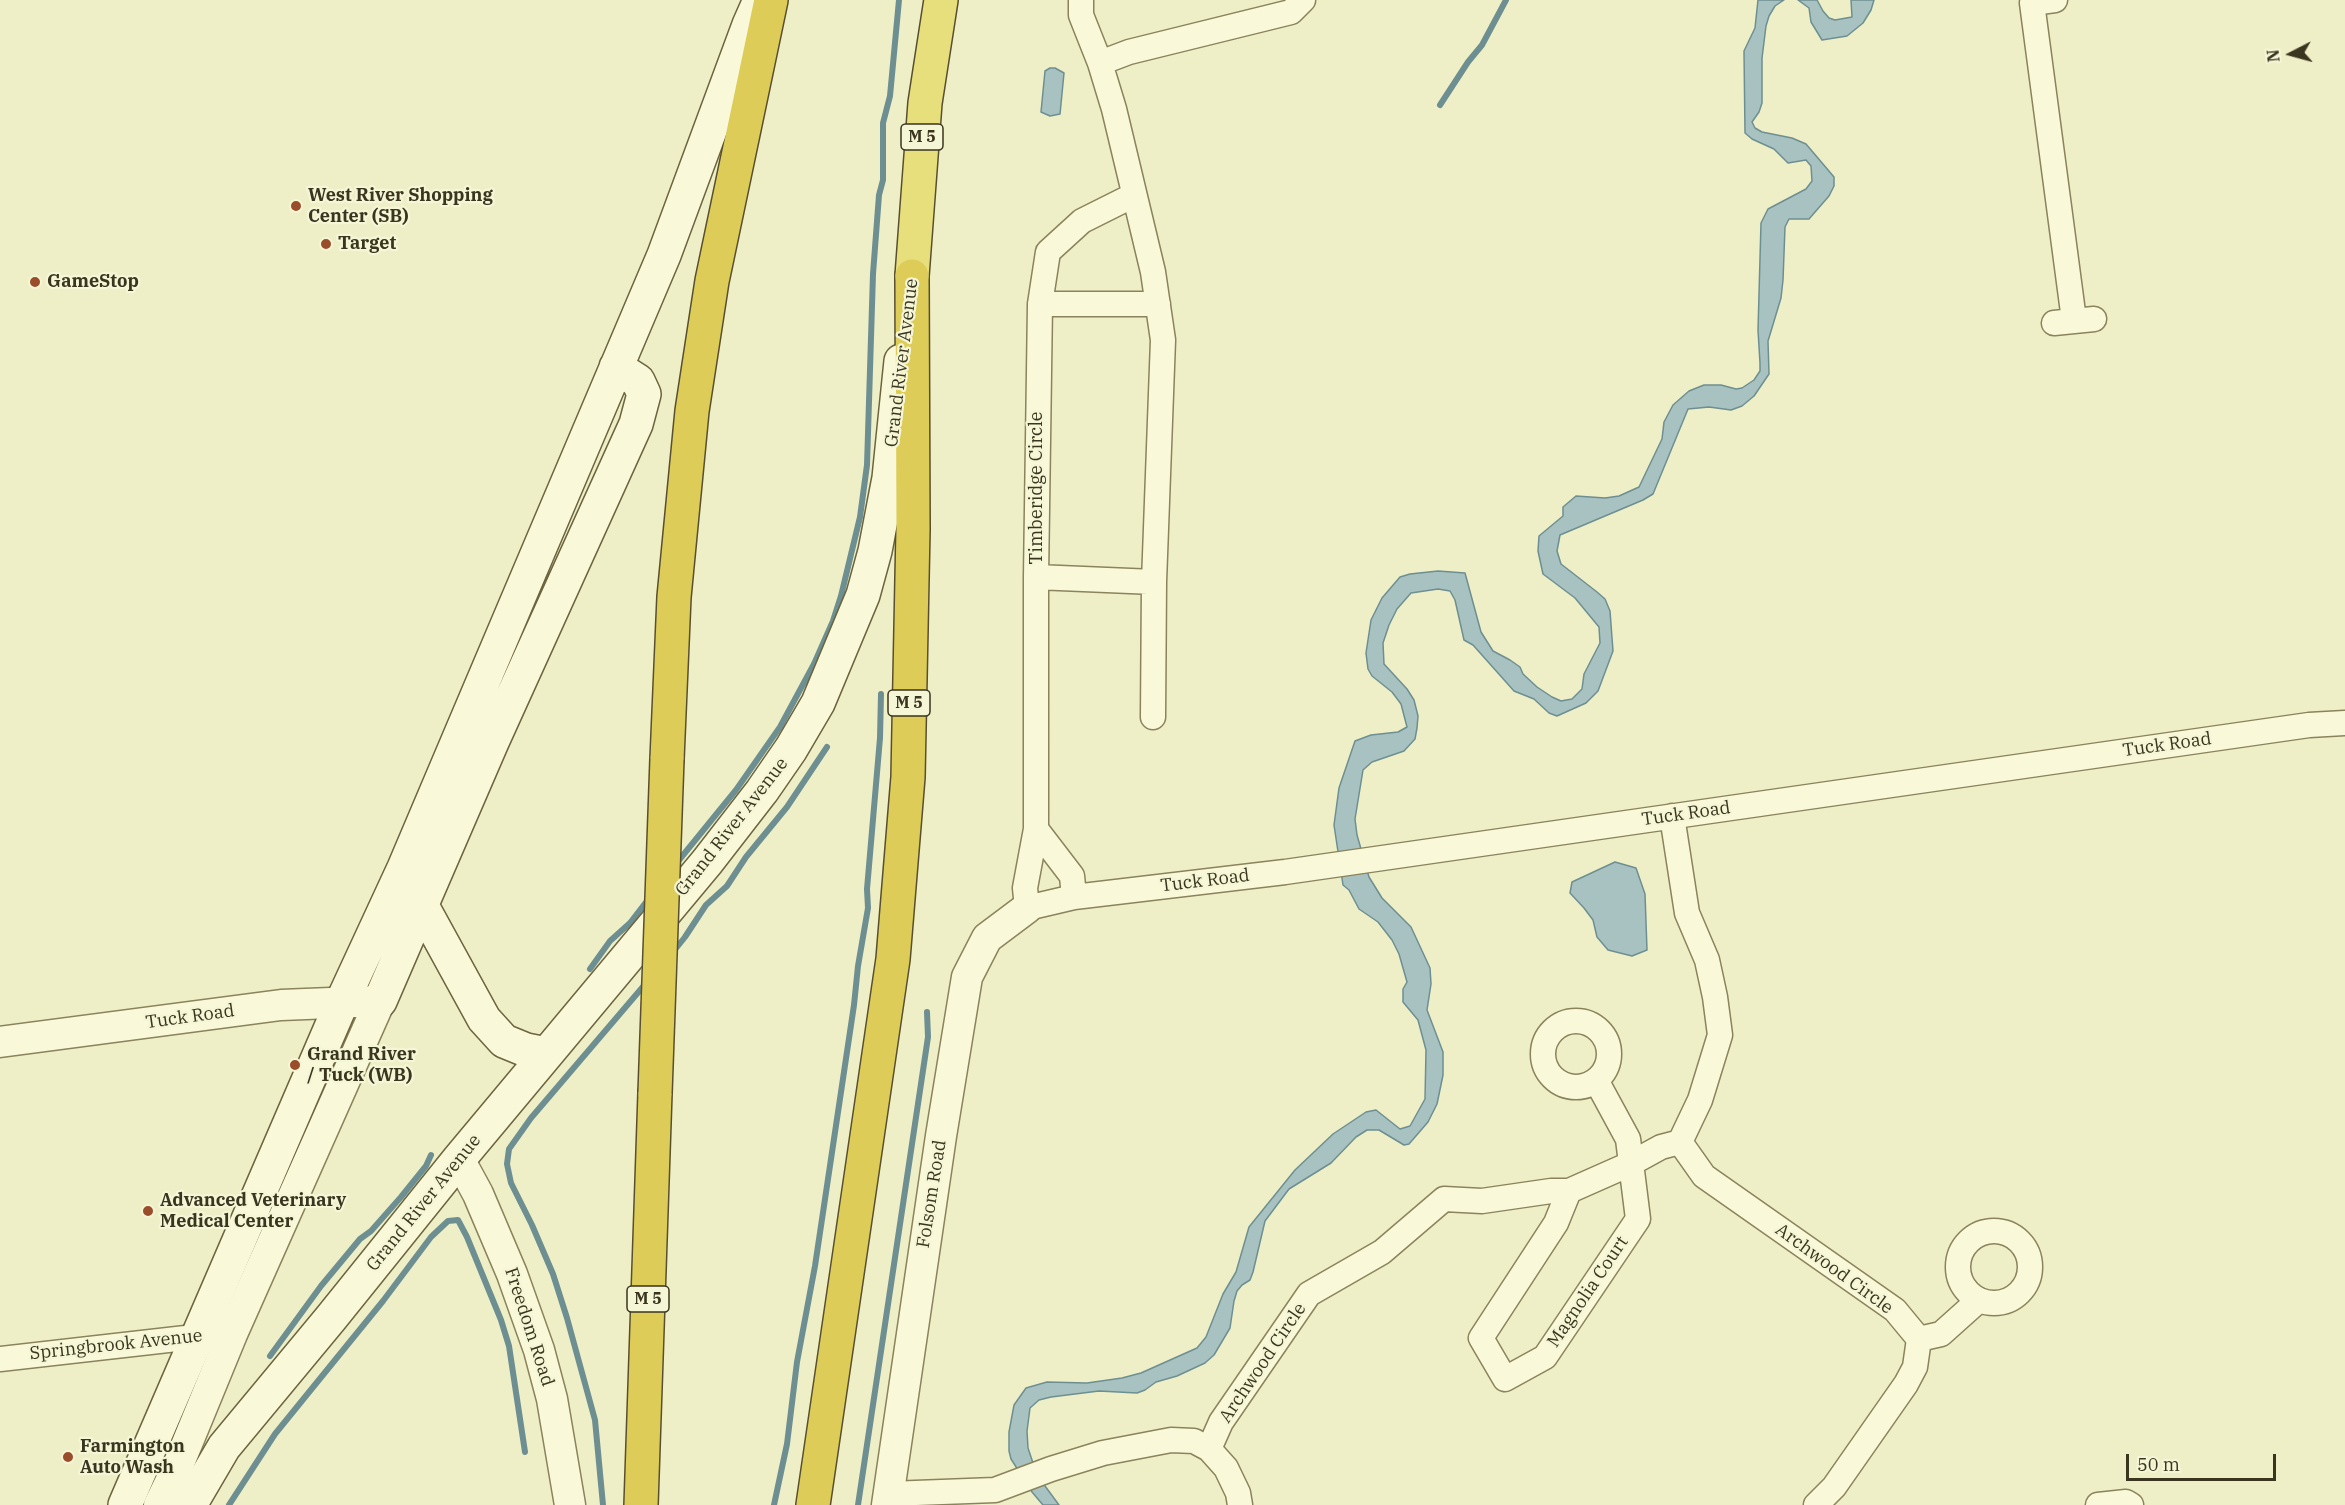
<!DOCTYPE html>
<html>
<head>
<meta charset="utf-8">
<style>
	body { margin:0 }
	#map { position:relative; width:2345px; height:1505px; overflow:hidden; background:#eeefc6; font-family:"IBM Plex Serif",serif }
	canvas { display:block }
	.north { position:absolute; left:2261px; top:24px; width:60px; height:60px; -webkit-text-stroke:4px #f5f6d6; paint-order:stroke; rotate:264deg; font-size:16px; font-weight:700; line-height:24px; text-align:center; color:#3a351f }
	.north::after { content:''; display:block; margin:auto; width:21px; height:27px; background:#3a351f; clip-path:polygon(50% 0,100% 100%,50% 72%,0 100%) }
	.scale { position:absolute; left:2126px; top:1454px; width:150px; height:27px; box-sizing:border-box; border:3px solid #3a351f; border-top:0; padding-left:8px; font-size:18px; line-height:21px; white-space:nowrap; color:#3a351f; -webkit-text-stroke:4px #f5f6d6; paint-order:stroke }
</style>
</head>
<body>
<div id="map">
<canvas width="2345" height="1505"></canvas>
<div class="north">N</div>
<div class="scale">50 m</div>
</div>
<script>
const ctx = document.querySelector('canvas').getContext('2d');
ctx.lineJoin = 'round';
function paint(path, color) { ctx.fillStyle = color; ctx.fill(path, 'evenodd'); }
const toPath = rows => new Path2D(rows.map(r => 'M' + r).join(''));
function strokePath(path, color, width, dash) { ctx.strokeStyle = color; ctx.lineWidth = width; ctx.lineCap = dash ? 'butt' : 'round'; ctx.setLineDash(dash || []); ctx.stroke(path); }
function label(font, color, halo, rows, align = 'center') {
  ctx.font = font + ' "IBM Plex Serif",serif'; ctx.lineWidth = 4.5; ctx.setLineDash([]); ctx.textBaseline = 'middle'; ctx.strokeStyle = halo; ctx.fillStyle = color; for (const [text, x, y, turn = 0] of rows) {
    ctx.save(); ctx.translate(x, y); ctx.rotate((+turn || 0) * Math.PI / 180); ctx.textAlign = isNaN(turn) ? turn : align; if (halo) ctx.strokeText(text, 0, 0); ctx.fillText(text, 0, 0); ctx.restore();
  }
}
const water = toPath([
	[1758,0,1784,0,1775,6,1769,16,1766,26,1762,58,1762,103,1759,112,1752,122,1755,128,1762,132,1792,138,1806,144,1834,177,1834,186,1829,196,1809,219,1789,219,1785,227,1783,280,1781,298,1768,341,1769,374,1754,396,1742,406,1731,410,1709,407,1688,409,1653,494,1643,500,1560,535,1557,551,1561,564,1597,592,1605,599,1610,611,1613,651,1598,691,1586,703,1557,716,1549,713,1534,699,1514,691,1473,645,1464,640,1455,600,1450,591,1438,589,1411,593,1397,609,1389,625,1383,643,1384,664,1407,689,1414,700,1418,716,1417,728,1415,739,1404,751,1372,762,1363,770,1355,819,1357,835,1369,877,1382,898,1411,927,1430,968,1431,984,1427,1010,1443,1052,1443,1075,1437,1104,1428,1122,1409,1144,1404,1145,1379,1130,1367,1130,1356,1137,1331,1163,1289,1189,1265,1221,1253,1272,1250,1280,1242,1285,1237,1291,1234,1301,1230,1328,1214,1355,1205,1363,1177,1376,1156,1382,1145,1390,1137,1393,1099,1391,1051,1397,1039,1400,1030,1408,1027,1431,1028,1448,1034,1466,1045,1486,1059,1505,1043,1505,1032,1492,1011,1459,1009,1451,1009,1432,1014,1405,1026,1388,1047,1382,1087,1383,1122,1378,1141,1373,1197,1348,1206,1337,1223,1294,1236,1272,1249,1227,1295,1170,1333,1134,1366,1112,1376,1110,1400,1129,1410,1126,1425,1099,1426,1050,1418,1020,1403,1002,1403,989,1407,982,1399,954,1392,940,1378,922,1359,909,1349,890,1343,885,1334,825,1339,788,1355,741,1371,735,1398,732,1407,727,1401,704,1392,692,1372,676,1368,669,1366,653,1371,620,1382,598,1400,577,1410,574,1438,571,1465,573,1481,632,1493,651,1510,660,1520,667,1523,674,1537,687,1552,697,1561,701,1572,699,1582,689,1584,674,1600,643,1599,627,1575,598,1543,574,1538,551,1539,536,1563,516,1563,507,1576,496,1605,498,1619,496,1639,487,1662,439,1664,422,1673,405,1689,391,1704,385,1721,385,1736,389,1742,388,1754,380,1760,371,1760,363,1758,330,1761,223,1768,209,1806,189,1812,181,1811,166,1806,160,1788,163,1774,149,1752,139,1745,133,1744,51,1755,28,1758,0],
	[1798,0,1817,0,1823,11,1829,18,1835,20,1852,17,1851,0,1874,0,1871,10,1863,23,1847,36,1822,40,1811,22,1809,8,1798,0],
	[1050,68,1055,68,1064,73,1060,114,1050,116,1041,112,1045,71,1050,68],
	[1615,862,1636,868,1645,894,1647,950,1632,956,1608,950,1597,937,1593,920,1584,908,1570,893,1572,882,1615,862]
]);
const stream = toPath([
	[1440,105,1468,62,1482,45,1506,0],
	[675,865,736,790,780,727,814,664,833,621,841,596,860,517,867,465,873,274,879,195,883,180,883,123,890,96,899,0],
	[673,952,685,937,706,905,727,886,746,857,787,807,827,747],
	[590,969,610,941,630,923,650,897],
	[270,1356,321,1286,360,1239,371,1231,401,1197,426,1166,431,1155],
	[229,1505,275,1434,383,1301,431,1237,448,1221,458,1220,467,1237,501,1320,509,1346,525,1452],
	[603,1505,595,1420,567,1318,553,1274,532,1225,511,1183,507,1164,509,1149,531,1118,647,982],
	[774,1505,787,1444,797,1362,815,1266,854,1005,858,966,868,908,867,889,880,738,881,694],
	[858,1505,928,1037,927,1012]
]);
const minor = toPath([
	[1081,0,1081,15,1100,63,1114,109,1153,272,1163,340,1154,582,1153,717],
	[2055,0,2032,3,2074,320],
	[1100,63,1129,52,1291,12,1303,0],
	[1134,195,1082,221,1048,252,1040,304,1036,577,1036,829,1025,888,1027,908,1074,897,1285,872,2309,725,2345,723],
	[1040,304,1158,304],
	[2054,323,2094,319],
	[1036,577,1154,582],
	[1672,816,1687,913,1707,960,1715,997,1720,1035,1700,1100,1680,1142,1704,1176,1895,1310,1919,1339,1915,1367,1906,1384,1834,1487,1816,1505],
	[1036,829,1072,876,1074,897],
	'1543 1054a33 33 0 1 1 66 0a33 33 0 1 1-66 0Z',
	[1569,1191,1556,1223,1481,1338,1505,1379,1545,1357,1638,1219,1628,1139,1596,1080],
	'1958 1267a36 36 0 1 1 72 0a36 36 0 1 1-72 0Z',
	[1919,1339,1941,1334,1979,1300],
	[0,1359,212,1335],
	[889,1494,995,1490,1051,1469,1103,1453,1171,1440,1194,1441,1209,1449],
	[1240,1505,1238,1493,1226,1468,1209,1449,1221,1422,1309,1294,1382,1252,1444,1199,1482,1201,1551,1191,1569,1191,1630,1164,1661,1147,1680,1142],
	[2098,1505,2126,1502,2131,1505]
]);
const tertiary = toPath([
	[0,1042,281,1005,380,1001,232,1334,177,1468,159,1505],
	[459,1159,478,1194,512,1274,539,1350,552,1399,570,1505],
	[887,1505,941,1136,967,977,987,938,1027,908]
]);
const secondary = toPath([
	[413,895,422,906,484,1019,504,1041,526,1050,546,1054],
	[380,1001,492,742,636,424,644,394,638,381,616,367],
	[125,1505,342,1002,404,868,664,255,749,25,760,0],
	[190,1505,224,1447,331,1318,459,1159,707,862,762,791,791,749,818,703,863,595,875,551,889,478,901,361]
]);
const trunk = toPath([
	[912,276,925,103,941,0]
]);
const motorway = toPath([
	[667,759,674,597,692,411,712,281,771,0],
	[641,1505,655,1093],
	[813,1505,893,959,908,777,913,529,912,276]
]);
const motorwayBridge = toPath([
	[655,1093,667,759]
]);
const markers = [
	[296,206,6,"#9a4d2b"],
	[326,244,6,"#9a4d2b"],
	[35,282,6,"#9a4d2b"],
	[295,1065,6,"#9a4d2b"],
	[148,1211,6,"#9a4d2b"],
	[68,1457,6,"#9a4d2b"]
];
const shields = [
	[922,137,42],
	[909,703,42],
	[648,1299,42]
];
const shieldNames = [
	["M 5",922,137],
	["M 5",909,703],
	["M 5",648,1299]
];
const poiNames = [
	["West River Shopping",308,196],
	["Center (SB)",308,217],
	["Target",338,244],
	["GameStop",47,282],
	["Grand River",307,1055],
	["/ Tuck (WB)",307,1076],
	["Advanced Veterinary",160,1201],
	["Medical Center",160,1222],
	["Farmington",80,1447],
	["Auto Wash",80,1468]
];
const streetNames = [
	["Grand River Avenue",902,363,-83],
	["Timberidge Circle",1037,488,-90],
	["Tuck Road",2167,745,-8],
	["Tuck Road",1686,814,-8],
	["Grand River Avenue",732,827,-52],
	["Tuck Road",1205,881,-7],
	["Tuck Road",190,1017,-8],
	["Folsom Road",932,1194,-81],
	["Grand River Avenue",424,1203,-51],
	["Archwood Circle",1834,1269,36],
	["Magnolia Court",1588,1292,-56],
	["Freedom Road",529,1327,72],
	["Springbrook Avenue",116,1345,-6],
	["Archwood Circle",1263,1363,-56]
];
paint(water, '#a8c2c2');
strokePath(water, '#6e8f91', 1.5);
strokePath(stream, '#6e8f91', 6);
strokePath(minor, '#8a835c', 27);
strokePath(tertiary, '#8a835c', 33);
strokePath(secondary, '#6c643f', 36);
strokePath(trunk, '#584f30', 36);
strokePath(motorway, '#584f30', 36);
strokePath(minor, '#f9f9da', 24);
strokePath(tertiary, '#f9f9da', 30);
strokePath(secondary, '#f9f9da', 33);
strokePath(trunk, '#e7de7c', 33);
strokePath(motorway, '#ddcc58', 33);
strokePath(motorwayBridge, '#584f30', 36, []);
strokePath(motorwayBridge, '#ddcc58', 33);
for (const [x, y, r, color] of markers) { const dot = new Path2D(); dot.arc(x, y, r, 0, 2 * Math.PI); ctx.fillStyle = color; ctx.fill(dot); strokePath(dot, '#f5f6d6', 2); }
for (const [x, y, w] of shields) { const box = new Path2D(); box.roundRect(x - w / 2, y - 13, w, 26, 4.5); ctx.fillStyle = '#f5f6d6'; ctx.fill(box); strokePath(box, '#3a351f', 1.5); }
label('bold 16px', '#3a351f', null, shieldNames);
label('bold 18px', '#3a351f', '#f5f6d6', poiNames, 'left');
label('18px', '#3a351f', '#f5f6d6', streetNames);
</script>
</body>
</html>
